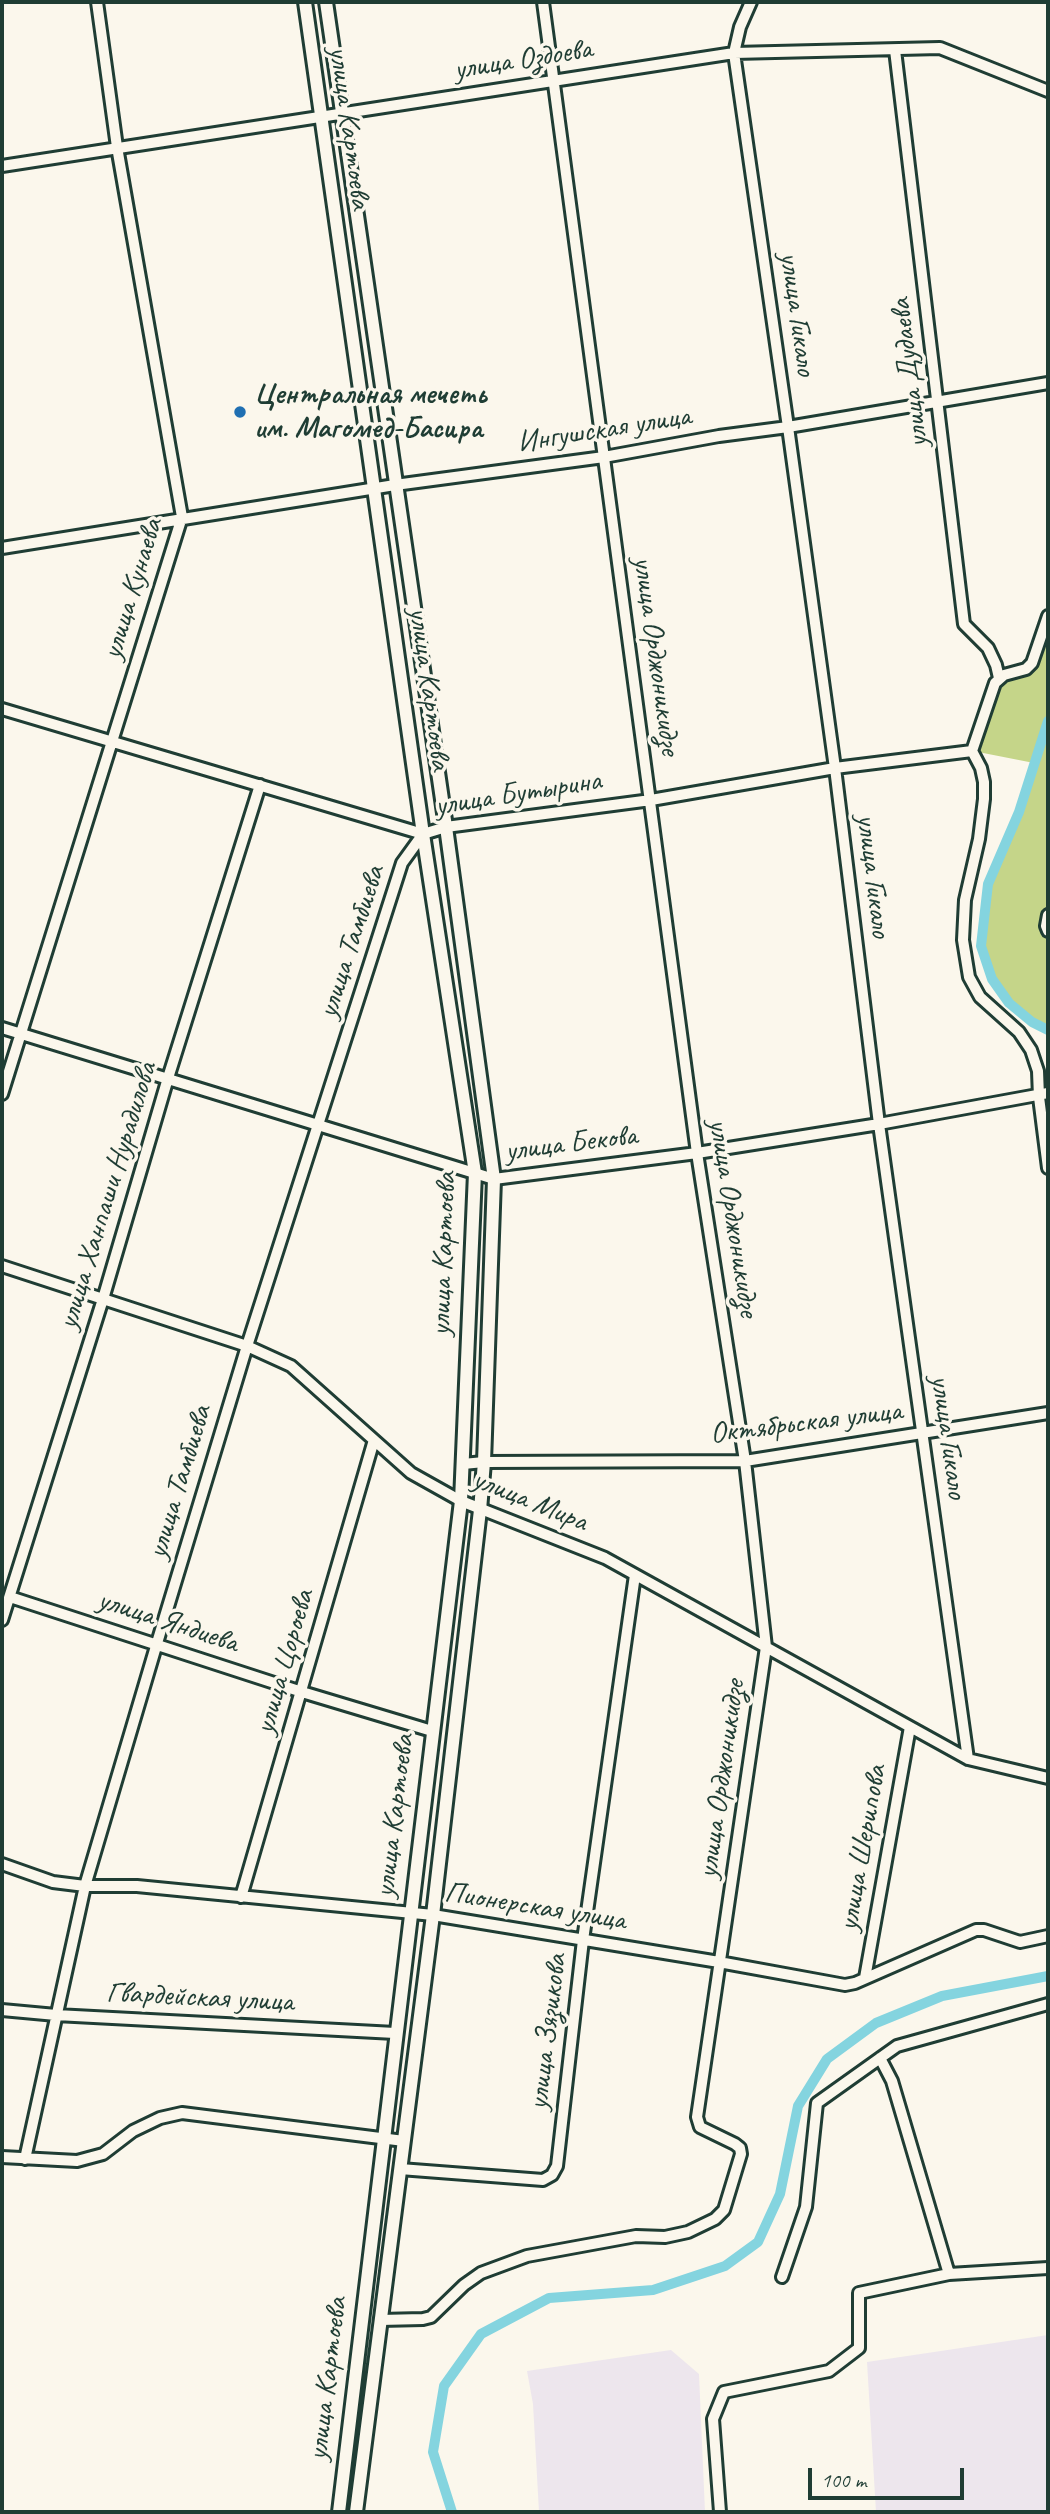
<!DOCTYPE html>
<html>
<head>
<meta charset="utf-8">
<style>
	body { margin:0 }
	#map { position:relative; width:1050px; height:2514px; overflow:hidden; background:#fbf7ec; font-family:Caveat,sans-serif }
	canvas { display:block }
	.frame { position:absolute; inset:0; border:4px solid #1f3d34; pointer-events:none }
	.scale { position:absolute; left:808px; top:2468px; width:156px; height:32px; box-sizing:border-box; border:4px solid #1f3d34; border-top:0; padding-left:9px; font-size:21px; line-height:24px; white-space:nowrap; color:#1f3d34; -webkit-text-stroke:5px #fbf7ec; paint-order:stroke }
</style>
</head>
<body>
<div id="map">
<canvas width="1050" height="2514"></canvas>
<div class="frame"></div>
<div class="scale">100 m</div>
</div>
<script>
const ctx = document.querySelector('canvas').getContext('2d');
ctx.lineJoin = 'round';
function paint(path, color) { ctx.fillStyle = color; ctx.fill(path, 'evenodd'); }
const toPath = rows => new Path2D(rows.map(r => 'M' + r).join(''));
function strokePath(path, color, width, dash) { ctx.strokeStyle = color; ctx.lineWidth = width; ctx.lineCap = dash ? 'butt' : 'round'; ctx.setLineDash(dash || []); ctx.stroke(path); }
function label(font, color, halo, rows, align = 'center') {
  ctx.font = font + ' Caveat,sans-serif'; ctx.lineWidth = 7; ctx.setLineDash([]); ctx.textBaseline = 'middle'; ctx.strokeStyle = halo; ctx.fillStyle = color; for (const [text, x, y, turn = 0] of rows) {
    ctx.save(); ctx.translate(x, y); ctx.rotate((+turn || 0) * Math.PI / 180); ctx.textAlign = isNaN(turn) ? turn : align; if (halo) ctx.strokeText(text, 0, 0); ctx.fillText(text, 0, 0); ctx.restore();
  }
}
const built = toPath([
	[1048,2335,1048,2512,876,2512,867,2362],
	[671,2350,699,2374,705,2512,539,2512,533,2404,527,2371]
]);
const green = toPath([
	[1048,616,1048,1030,1032,1022,1009,1003,992,979,981,946,988,884,1019,812,1034,763,973,751,995,683,1026,669]
]);
const canal = toPath([
	[1048,721,1019,812,988,884,981,946,992,979,1009,1003,1032,1022,1048,1030],
	[452,2512,433,2452,444,2386,481,2334,549,2298,653,2290,725,2266,758,2242,780,2194,798,2106,827,2059,876,2023,942,1996,1048,1976]
]);
const minor = toPath([
	[751,2,740,27,734,53,788,427,835,768,879,1124,968,1759],
	[895,50,964,624,988,648,996,665,999,678],
	[2,166,734,53,940,48,1048,91],
	[2,548,395,485,604,457,719,436,788,427,1048,383],
	[1048,616,1032,663,1026,669,1004,675,995,683,972,751,981,768,984,782,984,799,979,839,965,900,963,940,969,977,980,997,1019,1032,1031,1050,1038,1071,1039,1097,1048,1168],
	[2,709,423,834,446,827,651,800,835,768,972,751],
	[1048,915,1046,926,1048,931],
	[2,1028,494,1179,697,1153,879,1124,1048,1093],
	[2,1094,182,517,117,147,97,2],
	[2,1266,247,1346,291,1366,411,1473,461,1501,605,1558,968,1759,1048,1778],
	[463,1464,484,1462,745,1461,1048,1413],
	[10,1597,302,1692,432,1731],
	[2,1620,103,1299,168,1078,260,785],
	[2,1864,53,1882,85,1886,137,1886,433,1915,719,1962,845,1985,855,1983,976,1930,984,1930,1020,1942,1048,1936],
	[241,1897,374,1440],
	[865,1978,910,1727],
	[2,2010,56,2015,395,2033],
	[880,2058,892,2081,949,2274],
	[2,2157,77,2161,103,2154,133,2131,160,2118,182,2113,404,2141],
	[25,2159,85,1886,157,1643,247,1346,402,863,423,834],
	[400,2169,543,2180,552,2175,557,2166,583,1940,635,1575],
	[782,2277,806,2207,817,2103,897,2046,1048,2004],
	[380,2320,423,2319,431,2317,464,2285,481,2273,527,2256,636,2236,665,2237,688,2232,715,2219,724,2210,741,2154,740,2148,735,2144,700,2127,697,2117,766,1647,745,1461,697,1153,543,2],
	[720,2512,713,2419,724,2392,829,2371,859,2348,859,2293,949,2274,1048,2268]
]);
const major = toPath([
	[305,2,423,834,475,1173,461,1501,339,2512],
	[326,2,446,827,494,1179,484,1462,480,1510,433,1915,356,2512]
]);
const markers = [
	[240,412,7,"#1f6fb2"]
];
const streetNames = [
	["улица Оздоева",523,60,-9],
	["улица Картоева",349,128,82],
	["улица Гикало",797,314,82],
	["улица Дудаева",910,373,-97],
	["Ингушская улица",604,430,-9],
	["улица Кунаева",133,589,-73],
	["улица Орджоникидзе",656,656,82],
	["улица Картоева",429,689,82],
	["улица Бутырина",518,794,-9],
	["улица Гикало",873,876,83],
	["улица Тамбиева",352,942,-72],
	["улица Бекова",571,1144,-7],
	["улица Ханпаши Нурадилова",108,1196,-73],
	["улица Орджоникидзе",733,1218,81],
	["улица Картоева",444,1254,-88],
	["Октябрьская улица",806,1423,-7],
	["улица Гикало",948,1437,82],
	["улица Тамбиева",180,1482,-73],
	["улица Мира",530,1501,22],
	["улица Яндиева",168,1622,18],
	["улица Цороева",285,1662,-74],
	["улица Орджоникидзе",722,1779,-82],
	["улица Картоева",395,1816,-83],
	["улица Шерипова",863,1848,-80],
	["Пионерская улица",535,1907,9],
	["Гвардейская улица",200,1998,3],
	["улица Зязикова",548,2032,-83],
	["улица Картоева",328,2379,-83]
];
const poiNames = [
	["Центральная мечеть",254,395],
	["им. Магомед-Басира",254,429]
];
paint(built, '#ede6ed');
paint(green, '#c5d589');
strokePath(canal, '#84d4df', 10);
strokePath(minor, '#1f3d34', 16);
strokePath(major, '#1f3d34', 18);
strokePath(minor, '#fbf7ec', 10);
strokePath(major, '#fbf7ec', 12);
for (const [x, y, r, color] of markers) { const dot = new Path2D(); dot.arc(x, y, r, 0, 2 * Math.PI); ctx.fillStyle = color; ctx.fill(dot); strokePath(dot, '#fbf7ec', 2.5); }
label('30px', '#1f3d34', '#fbf7ec', streetNames);
label('bold 30px', '#1f3d34', '#fbf7ec', poiNames, 'left');
</script>
</body>
</html>
